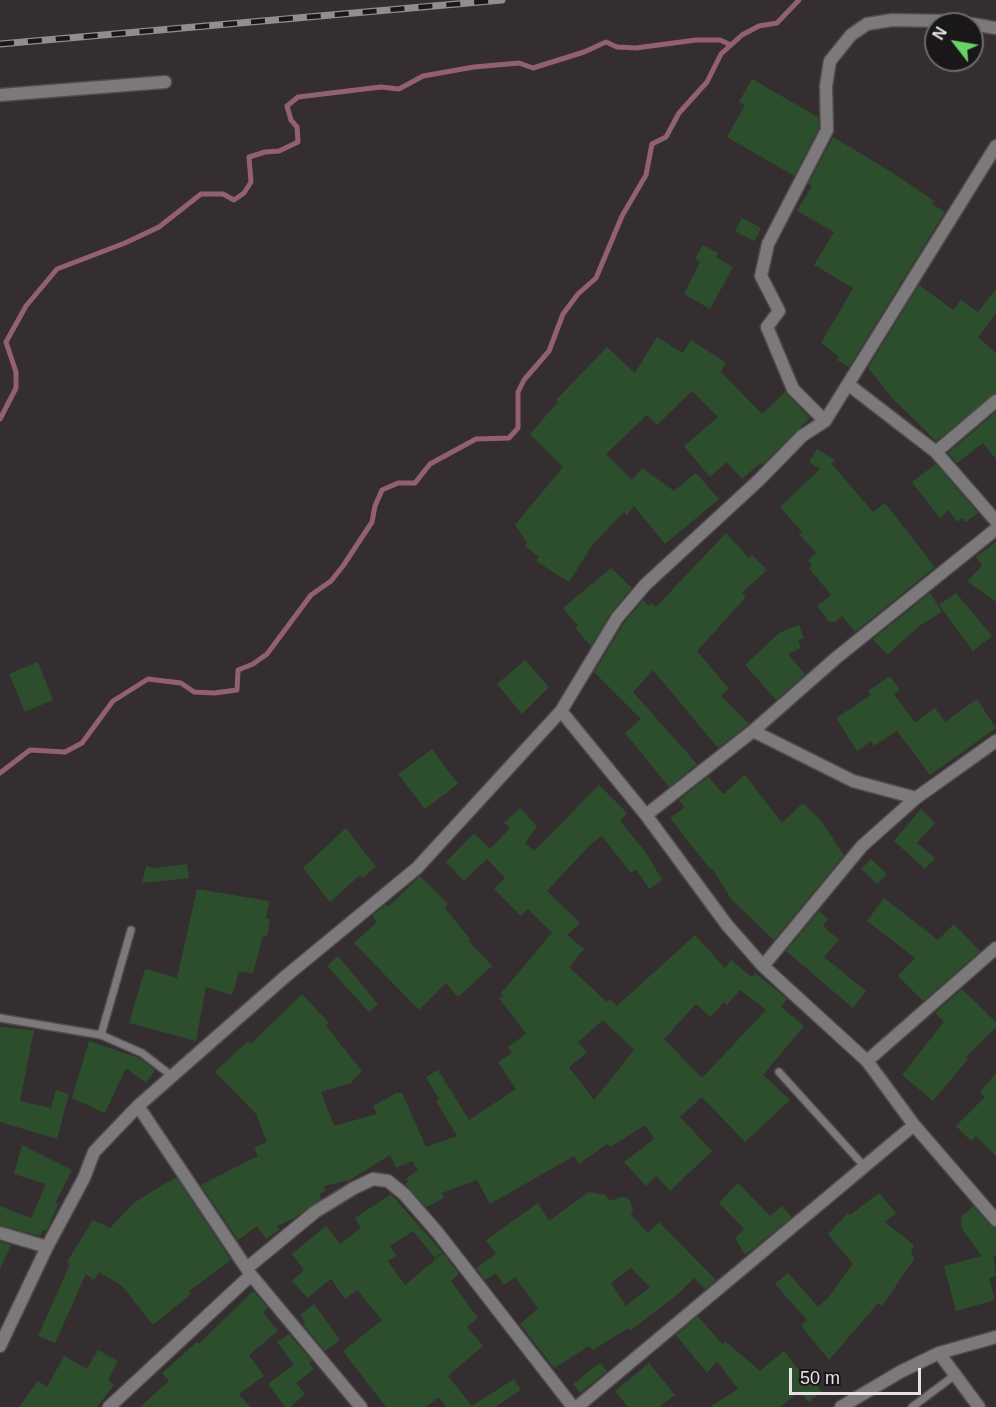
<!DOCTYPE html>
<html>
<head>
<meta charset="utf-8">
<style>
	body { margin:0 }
	#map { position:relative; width:996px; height:1407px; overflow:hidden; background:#342e30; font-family:Helvetica,sans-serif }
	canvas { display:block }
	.north { position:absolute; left:924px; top:12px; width:60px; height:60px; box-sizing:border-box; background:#1a1718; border:2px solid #6c696a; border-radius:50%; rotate:301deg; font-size:16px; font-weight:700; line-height:24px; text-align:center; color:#e7e3e4 }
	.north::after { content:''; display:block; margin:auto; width:21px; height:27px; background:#67d465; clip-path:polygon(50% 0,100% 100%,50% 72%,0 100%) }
	.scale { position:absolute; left:789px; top:1368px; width:132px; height:27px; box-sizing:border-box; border:3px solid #e7e3e4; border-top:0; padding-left:8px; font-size:18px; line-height:21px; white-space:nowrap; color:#e7e3e4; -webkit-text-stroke:4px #1a1718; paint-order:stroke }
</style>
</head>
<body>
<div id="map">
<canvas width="996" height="1407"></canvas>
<div class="north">N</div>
<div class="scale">50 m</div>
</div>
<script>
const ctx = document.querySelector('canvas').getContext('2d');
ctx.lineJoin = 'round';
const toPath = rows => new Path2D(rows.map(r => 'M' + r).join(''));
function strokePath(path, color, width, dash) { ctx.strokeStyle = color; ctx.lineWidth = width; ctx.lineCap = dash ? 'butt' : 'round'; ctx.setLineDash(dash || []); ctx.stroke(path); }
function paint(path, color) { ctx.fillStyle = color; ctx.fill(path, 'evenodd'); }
const stream = toPath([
	[0,419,16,388,16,372,6,342,26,306,57,269,125,243,159,227,201,194,223,194,234,200,244,193,251,182,249,157,265,152,279,151,298,142,297,127,291,120,287,106,298,97,381,87,399,89,423,76,474,67,519,63,533,68,584,52,606,42,617,47,636,48,696,40,720,40,731,45],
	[0,773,30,750,65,752,82,743,113,701,148,679,181,683,194,692,214,693,237,690,238,670,253,664,267,654,311,595,331,581,343,566,372,522,375,506,382,490,398,483,415,483,430,464,476,439,509,438,518,428,518,392,524,380,549,351,563,314,578,294,596,278,622,216,646,175,652,144,666,137,679,113,707,82,721,54,742,35,759,26,777,23,799,0]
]);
const building = toPath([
	[752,79,818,117,819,128,794,176,727,137,745,105,739,102],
	[833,137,893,173,934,201,932,204,945,212,849,367,837,360,839,357,821,343,853,288,814,265,834,232,797,211,812,186,808,184],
	[742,218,761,228,754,241,735,231],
	[703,245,718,253,716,257,733,267,710,309,684,294,700,262,695,259],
	[919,285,953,310,961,300,978,312,996,289,996,313,978,337,996,353,996,393,936,441,893,399,868,368],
	[657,337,683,353,691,340,726,363,721,372,762,414,785,392,810,418,762,465,760,463,742,479,727,462,710,477,684,446,718,417,692,391,657,425,647,415,606,454,632,480,642,468,674,491,696,473,719,499,665,544,634,506,627,515,624,512,593,544,569,582,536,561,539,557,525,546,527,542,515,525,563,467,530,434,558,402,556,400,607,347,635,373],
	[996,412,996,459,983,443,957,463,948,453],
	[817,449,835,460,832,464,873,512,885,503,935,567,855,632,842,616,835,622,829,622,817,606,831,595,809,568,812,566,808,560,816,553,799,534,802,532,780,507,820,469,809,462],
	[936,464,978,513,966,522,962,518,957,522,949,510,940,518,912,482],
	[726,533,749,558,752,555,767,570,742,593,746,597,697,651,729,689,721,696,749,724,718,748,653,670,633,692,697,764,669,787,625,733,641,719,594,672,624,623,643,600,649,606,651,603,656,607],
	[996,542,996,602,967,581,982,566,976,557],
	[611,568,632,588,610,614,591,646,575,628,578,626,563,608],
	[930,593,942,612,922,624,887,655,873,639],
	[956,593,992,636,973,651,939,605],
	[799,625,804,638,798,640,801,648,788,654,805,674,776,700,745,665,779,633],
	[525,660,549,687,522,714,497,684],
	[38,662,53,700,25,712,9,674],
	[890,676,900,690,894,694,915,723,935,708,945,722,977,699,996,728,930,775,897,731,874,746,871,741,857,751,836,718,871,695,868,691],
	[432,749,458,784,425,809,398,774],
	[745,775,782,823,803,803,821,821,844,855,774,940,731,899,712,868,710,869,670,818,685,807,679,800,708,777,723,794],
	[599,785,627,813,620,821,647,854,662,880,649,889,636,869,631,873,602,836,591,844,547,891,580,923,567,935,584,949,569,967,607,1002,610,999,617,1006,695,935,725,968,731,960,752,977,755,973,779,992,787,999,781,1007,804,1026,763,1075,790,1100,745,1142,702,1097,680,1117,712,1151,670,1191,656,1176,646,1186,624,1162,654,1139,645,1125,610,1147,607,1144,579,1164,574,1156,490,1204,477,1180,442,1193,444,1198,426,1207,405,1184,408,1182,406,1179,418,1170,412,1161,396,1168,390,1155,350,1180,324,1186,326,1191,319,1194,321,1199,296,1217,277,1226,280,1229,266,1239,257,1226,238,1240,201,1185,258,1156,254,1148,267,1142,256,1114,215,1072,248,1041,251,1044,302,994,329,1023,326,1026,362,1071,351,1083,321,1092,334,1126,377,1114,373,1106,396,1093,402,1093,426,1147,457,1136,436,1101,439,1099,426,1077,438,1070,469,1120,516,1089,498,1062,512,1053,508,1047,526,1034,499,998,503,996,501,993,552,933,528,909,521,916,494,889,505,878,487,859,464,881,446,862,474,833,490,849,510,828,504,823,520,808,537,826,525,843,534,851],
	[740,990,766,1010,702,1078,664,1039,696,1004,710,1017,724,1002,727,1005],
	[603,1020,634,1050,594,1100,569,1067,587,1053,578,1042],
	[921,809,935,823,917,843,935,858,925,869,894,841],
	[346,828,376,867,362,878,360,875,330,902,303,868],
	[871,859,887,874,877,884,861,869],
	[187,864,189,878,142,883,146,866,155,868],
	[420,876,448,904,445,908,470,939,468,940,492,966,458,997,446,983,419,1010,354,943,377,922,372,916,386,904,388,907],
	[197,889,269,901,266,919,270,919,267,937,263,936,253,973,239,972,232,995,206,987,196,1041,129,1023,145,969,177,978],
	[884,898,938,940,954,924,980,951,923,1001,898,976,915,958,867,921],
	[819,911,828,919,823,926,839,940,824,957,866,991,853,1008,786,951],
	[338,956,378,1004,369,1012,327,966],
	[962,989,996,1022,996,1027,966,1057,968,1059,933,1101,902,1075,944,1022,935,1013],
	[0,1027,34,1030,20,1101,51,1108,56,1090,69,1094,57,1139,0,1122],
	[89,1041,139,1058,155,1070,146,1083,126,1068,105,1113,72,1098],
	[996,1073,996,1156,976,1136,971,1141,956,1126,985,1097,980,1092],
	[22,1145,72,1170,55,1203,58,1204,47,1230,43,1230,40,1236,0,1225,0,1206,31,1218,46,1184,14,1174],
	[176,1177,231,1260,189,1291,191,1294,153,1325,122,1286,99,1272,94,1280,86,1274,55,1343,38,1336,70,1264,67,1262,93,1220,110,1228,135,1202],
	[738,1183,770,1216,782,1206,792,1217,745,1255,735,1238,744,1229,719,1203],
	[589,1192,605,1195,610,1201,621,1197,629,1198,633,1209,631,1215,648,1233,659,1222,716,1280,705,1289,694,1278,678,1294,630,1331,628,1328,593,1350,589,1346,554,1368,520,1324,538,1309,515,1277,504,1285,496,1273,485,1280,476,1268,496,1254,486,1240,538,1203,549,1221],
	[631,1268,650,1287,626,1306,611,1283],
	[879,1193,896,1213,885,1222,914,1245,911,1255,915,1258,882,1306,878,1303,829,1360,801,1326,807,1320,775,1284,788,1273,818,1307,828,1298,853,1264,828,1234,848,1213,850,1215],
	[391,1194,442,1252,435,1258,413,1231,390,1246,396,1256,388,1261,405,1285,443,1253,459,1274,451,1281,478,1318,467,1327,483,1346,448,1376,472,1406,514,1379,521,1390,495,1407,446,1407,438,1397,426,1407,386,1407,343,1351,382,1320,357,1290,345,1299,331,1279,307,1298,292,1281,304,1270,292,1254,326,1226,340,1244,361,1228,355,1218],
	[973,1206,990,1225,996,1228,996,1255,993,1256,996,1276,989,1278,995,1300,956,1311,944,1266,982,1256,962,1229,961,1217],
	[0,1242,11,1245,0,1269],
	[253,1291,268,1308,263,1312,278,1331,249,1355,264,1376,239,1394,250,1407,140,1407,169,1381,162,1373,197,1342,199,1344],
	[314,1304,340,1340,325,1351,303,1324,305,1322,300,1315],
	[698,1316,722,1344,725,1341,760,1371,784,1351,809,1384,780,1407,710,1407,738,1389,717,1361,707,1373,676,1335],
	[289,1334,312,1361,309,1363,314,1369,296,1383,305,1394,290,1407,285,1407,268,1384,294,1365,277,1342],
	[98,1350,118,1361,108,1380,114,1385,97,1407,19,1407,38,1381,47,1387,64,1356,87,1369],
	[600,1363,607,1371,580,1393,573,1384],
	[649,1363,675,1395,659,1407,628,1407,615,1391],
	[814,1381,822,1392,808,1402,800,1391]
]);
const service = toPath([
	[0,1018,101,1035,142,1053,172,1076],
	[101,1035,131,930],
	[779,1072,864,1166],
	[912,1407,955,1375]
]);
const minor = toPath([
	[972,24,996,28],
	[0,95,165,82],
	[849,385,936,452,996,521],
	[825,421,793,389,767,327,779,311,761,276,768,244,827,130,826,86,830,61,851,35,867,24,892,20,947,21,969,24],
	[936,452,996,401],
	[561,711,646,815,727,925,763,966,867,1061,914,1125,996,1220],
	[753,731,853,781,916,798],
	[646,815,753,731,836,658,996,529],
	[763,966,862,846,916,798,996,741],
	[867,1061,996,948],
	[138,1106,251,1275,361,1407],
	[0,1233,47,1247],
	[247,1268,315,1212,354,1188,373,1179,388,1181,404,1194,438,1233,573,1407],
	[0,1346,47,1247,84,1178,94,1152,138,1106,286,976,417,868,561,711,617,618,645,585,759,480,802,436,825,421,996,146],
	[939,1353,979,1407],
	[109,1407,251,1275],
	[577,1407,914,1125],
	[841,1407,900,1372,939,1353,996,1337]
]);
const rail = toPath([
	[0,44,502,0]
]);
strokePath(stream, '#936070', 5);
paint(building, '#2d4e2c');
strokePath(service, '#514b4d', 10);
strokePath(minor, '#514b4d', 15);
strokePath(service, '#7c797a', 7);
strokePath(minor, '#7c797a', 12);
strokePath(rail, '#928d8f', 7);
strokePath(rail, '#1a1718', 4.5, [14]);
</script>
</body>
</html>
